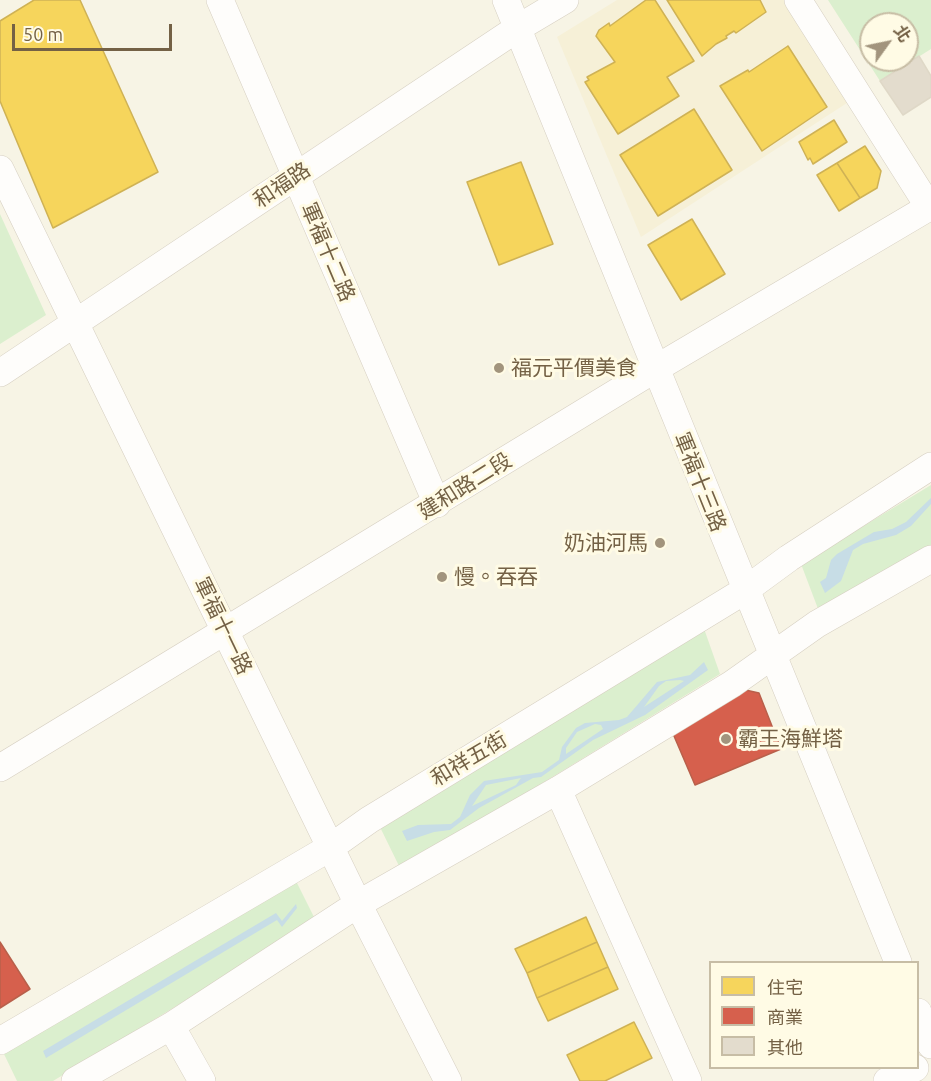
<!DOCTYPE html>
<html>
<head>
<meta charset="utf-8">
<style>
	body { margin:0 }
	#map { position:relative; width:931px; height:1081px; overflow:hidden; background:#f7f4e5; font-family:Ubuntu,"Noto Sans TC",sans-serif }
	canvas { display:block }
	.legend { position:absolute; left:709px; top:961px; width:210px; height:108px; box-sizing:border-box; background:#fffbe5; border:2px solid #c7bda5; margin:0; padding:8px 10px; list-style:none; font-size:18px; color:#746145 }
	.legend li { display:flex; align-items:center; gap:12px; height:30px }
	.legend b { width:30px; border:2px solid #c7bda5 }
	.north { position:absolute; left:859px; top:12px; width:60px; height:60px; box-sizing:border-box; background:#fffbe5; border:2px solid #c7bda5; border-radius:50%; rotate:57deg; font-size:16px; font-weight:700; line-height:24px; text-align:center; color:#746145 }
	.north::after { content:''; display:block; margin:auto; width:21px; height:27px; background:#a2947d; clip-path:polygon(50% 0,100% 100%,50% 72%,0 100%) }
	.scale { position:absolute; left:12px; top:24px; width:160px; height:27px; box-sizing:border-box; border:3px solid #746145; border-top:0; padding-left:8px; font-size:18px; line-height:21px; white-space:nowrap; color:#746145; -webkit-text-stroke:4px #fffbe5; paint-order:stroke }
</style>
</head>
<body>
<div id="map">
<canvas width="931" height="1081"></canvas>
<ul class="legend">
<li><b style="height:16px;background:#f6d55c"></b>住宅</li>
<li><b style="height:16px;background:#d6604d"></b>商業</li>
<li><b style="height:16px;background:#e3dccd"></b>其他</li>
</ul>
<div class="north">北</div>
<div class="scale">50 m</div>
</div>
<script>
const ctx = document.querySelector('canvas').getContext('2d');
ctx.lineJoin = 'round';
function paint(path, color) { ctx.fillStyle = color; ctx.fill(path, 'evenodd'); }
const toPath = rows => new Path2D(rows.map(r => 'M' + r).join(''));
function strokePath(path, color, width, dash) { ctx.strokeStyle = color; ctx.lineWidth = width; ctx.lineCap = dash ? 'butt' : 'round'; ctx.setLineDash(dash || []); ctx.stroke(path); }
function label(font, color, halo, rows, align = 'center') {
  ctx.font = font + ' Ubuntu,"Noto Sans TC",sans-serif'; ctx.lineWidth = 6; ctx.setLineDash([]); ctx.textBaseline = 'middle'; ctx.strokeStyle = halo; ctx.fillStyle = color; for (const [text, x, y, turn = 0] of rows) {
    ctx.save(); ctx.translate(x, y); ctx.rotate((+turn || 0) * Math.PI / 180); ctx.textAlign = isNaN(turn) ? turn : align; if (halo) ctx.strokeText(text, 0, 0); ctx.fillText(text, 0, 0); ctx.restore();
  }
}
const residential = toPath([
	[617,0,784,0,850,101,641,237,557,37]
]);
const green = toPath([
	[828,0,931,0,931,49,880,81],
	[871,24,907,24,907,60,871,60],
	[0,214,46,315,0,344],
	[931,485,931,547,820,614,801,564],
	[702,623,720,674,401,870,378,823],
	[293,875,316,921,53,1081,17,1081,3,1052]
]);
const water = toPath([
	[931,498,931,504,911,526,896,535,863,544,853,550,841,581,825,593,820,582,826,578,831,560,837,554,874,532,892,529,906,522],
	[704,662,708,670,645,715,593,740,541,777,533,778,479,808,450,830,434,832,407,841,402,831,418,825,451,824,460,817,470,795,484,781,542,772,559,760,562,747,576,728,585,723,619,720,627,717,657,682,690,675],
	[680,680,684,681,644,707,659,686,666,681],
	[595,724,601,725,603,729,566,754,566,748,577,732],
	[521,778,516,785,472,806,486,785],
	[296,904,297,908,282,927,277,920,46,1058,43,1051,276,913,282,921]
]);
const homes = toPath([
	[34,0,80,0,158,172,53,228,0,101,0,21,34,0],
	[646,0,655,0,694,61,667,77,679,96,618,134,585,82,589,80,587,77,615,62,596,36,599,30,609,23,610,26,646,0],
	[667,0,760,0,766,12,736,33,734,31,726,36,727,38,716,44,702,56,667,0],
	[788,46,827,107,762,151,720,86,748,70,749,72,788,46],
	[694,109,732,170,658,216,620,155,694,109],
	[834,120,847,142,813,164,810,158,808,160,799,142,834,120],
	[865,146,881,171,877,188,860,198,837,163,865,146],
	[521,162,553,244,499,265,467,182,521,162],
	[837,163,860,198,839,211,817,175,837,163],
	[692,219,725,274,681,300,648,245,692,219],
	[586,917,597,942,527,973,515,949,586,917],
	[597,942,608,967,537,998,527,973,597,942],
	[608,967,618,989,548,1021,537,998,608,967],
	[634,1022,652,1058,605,1081,580,1081,567,1055,634,1022]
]);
const shops = toPath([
	[741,689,759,693,781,749,695,785,671,729,741,689],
	[0,942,30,989,0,1008,0,942]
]);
const building = toPath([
	[919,56,931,76,931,97,903,115,880,81,919,56]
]);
const minor = toPath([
	[220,0,437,504],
	[506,0,898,962],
	[798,0,929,207],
	[0,169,358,904,448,1081],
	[0,373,518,28,565,0],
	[0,768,655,369,931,206],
	[558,790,688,1081],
	[918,1012,931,1045],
	[171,1026,202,1081],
	[0,1041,331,847,369,820,744,591,789,558,931,466],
	[75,1081,171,1026,358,904,558,790,732,684,817,624,931,559],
	[887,1081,915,1068]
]);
const markers = [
	[499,368,6,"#a2947d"],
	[660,543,6,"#a2947d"],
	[442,577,6,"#a2947d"],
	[726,739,6,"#a2947d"]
];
const streetNames = [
	["和福路",282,185,-34],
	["軍福十二路",328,252,67],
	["軍福十三路",700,482,68],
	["建和路二段",465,486,-32],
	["軍福十一路",223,626,64],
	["和祥五街",469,759,-31]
];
const poiNames = [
	["福元平價美食",511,368],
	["奶油河馬",648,543,"right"],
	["慢。吞吞",454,577],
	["霸王海鮮塔",738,739]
];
paint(residential, '#f6f0d7');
paint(green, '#dbefce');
paint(water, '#c7dde6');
paint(homes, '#f6d55c');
strokePath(homes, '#cfb255', 1.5);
paint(shops, '#d6604d');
strokePath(shops, '#b9604b', 1.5);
paint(building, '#e3dccd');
strokePath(building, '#dfd8c7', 1.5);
strokePath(minor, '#d6cfc1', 28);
strokePath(minor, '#fefdfb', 27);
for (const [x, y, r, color] of markers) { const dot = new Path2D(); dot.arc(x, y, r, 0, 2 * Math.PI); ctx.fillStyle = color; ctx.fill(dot); strokePath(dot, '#fffbe5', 2); }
label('21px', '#746145', '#fffbe5', streetNames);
label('21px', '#746145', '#fffbe5', poiNames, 'left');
</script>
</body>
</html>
